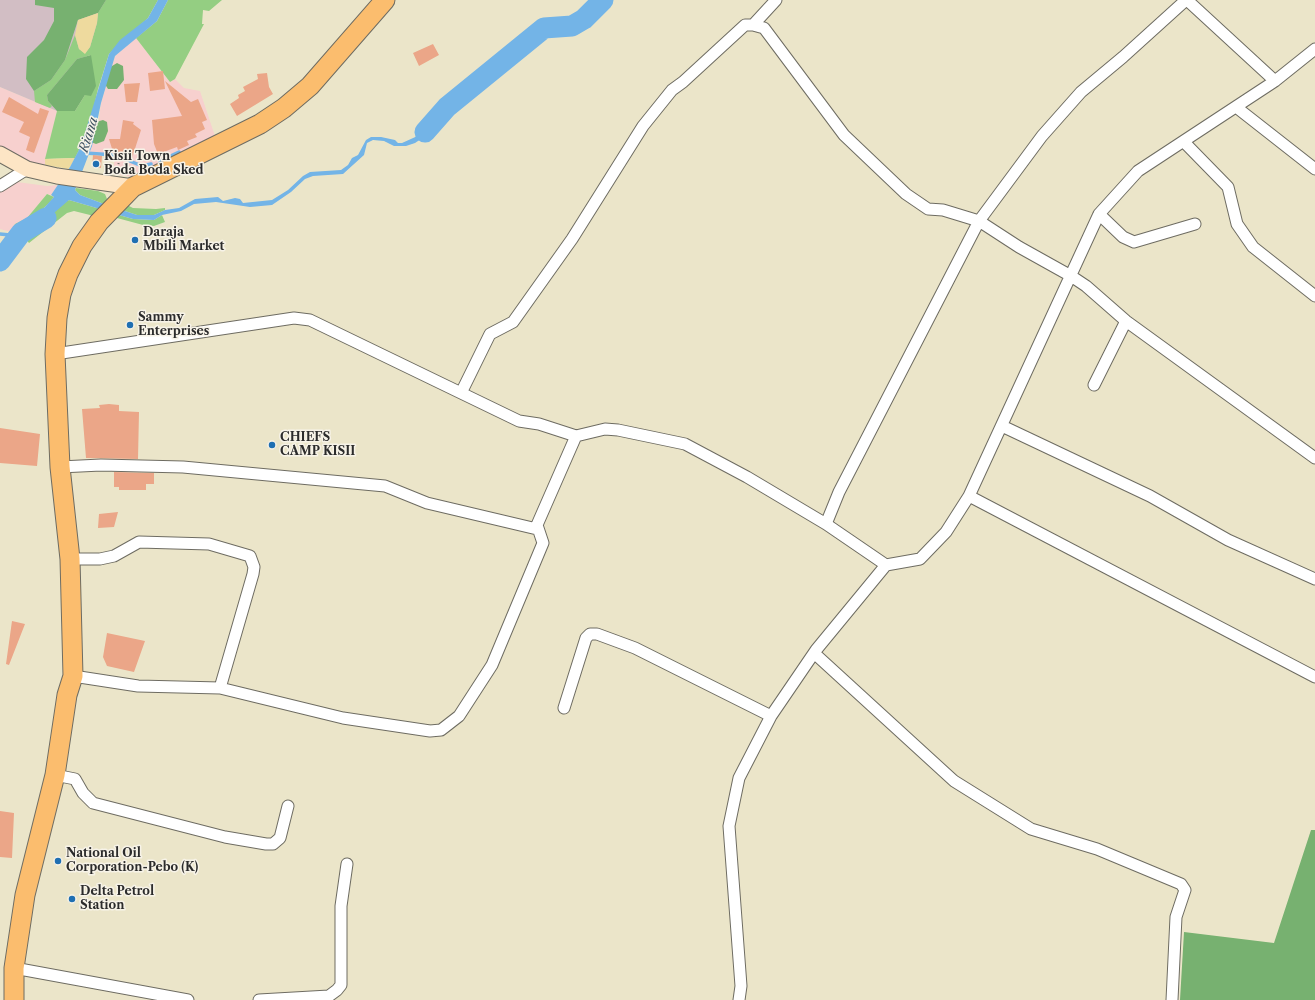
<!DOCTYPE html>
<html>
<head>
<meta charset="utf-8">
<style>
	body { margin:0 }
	canvas { display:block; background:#ebe5c9 }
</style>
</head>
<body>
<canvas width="1315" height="1000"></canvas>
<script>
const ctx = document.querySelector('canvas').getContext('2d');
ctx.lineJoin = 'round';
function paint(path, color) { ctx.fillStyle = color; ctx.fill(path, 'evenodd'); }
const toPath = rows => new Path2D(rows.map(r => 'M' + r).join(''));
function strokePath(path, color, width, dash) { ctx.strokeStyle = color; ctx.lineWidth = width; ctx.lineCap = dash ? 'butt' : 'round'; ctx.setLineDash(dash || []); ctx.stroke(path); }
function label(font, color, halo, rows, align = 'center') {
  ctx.font = font + ' "Libre Caslon Text",serif'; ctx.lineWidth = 3; ctx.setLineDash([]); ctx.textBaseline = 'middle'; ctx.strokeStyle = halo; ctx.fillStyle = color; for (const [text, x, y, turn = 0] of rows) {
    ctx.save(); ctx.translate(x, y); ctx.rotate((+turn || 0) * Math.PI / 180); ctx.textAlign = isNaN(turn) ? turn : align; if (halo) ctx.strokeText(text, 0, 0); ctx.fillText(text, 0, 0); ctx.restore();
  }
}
const built = toPath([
	[136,38,170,82,175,79,184,88,200,91,215,136,138,178,113,174,115,154,90,152,99,119,101,103,115,56],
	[0,87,57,111,45,165,27,162,0,147],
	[17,182,47,186,58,185,51,195,47,194,27,218,15,224,11,232,0,229,0,190]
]);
const industrial = toPath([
	[0,0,116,0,57,111,0,87]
]);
const green = toPath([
	[106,0,158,0,148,18,109,54,98,89,91,119,81,146,75,158,45,159,57,111,75,111,85,95,91,55,77,59,47,95,48,101,52,106,50,108,35,102,34,91,51,80,65,60,75,35,79,49,85,53,90,47,97,23,98,13],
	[168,0,222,0,209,11,203,10,202,24,204,24,175,79,170,82,136,38,157,21],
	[76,188,98,191,105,194,107,199,104,204,80,195,75,190],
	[47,194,54,197,49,203,15,235,11,232,15,224,27,218],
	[69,200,100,209,94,216,74,211,67,213,29,243,25,238,62,204],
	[127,205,133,208,156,209,165,208,165,210,154,215,137,215,122,210],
	[119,215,133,219,154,220,162,215,165,222,154,226,143,225,117,218]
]);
const forest = toPath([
	[35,0,106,0,98,13,78,20,65,60,51,80,34,91,26,79,27,57,44,40,54,21,54,8,35,5],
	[91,55,96,86,91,96,85,95,75,111,57,111,48,101,47,95,77,59],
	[117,63,123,66,124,80,117,89,108,89,103,81,107,69],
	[103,120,107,122,108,131,104,141,96,144,91,142,96,122],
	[1311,830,1315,830,1315,1000,1180,1000,1184,932,1274,943]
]);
const sand = toPath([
	[98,13,97,23,90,47,85,54,79,49,75,35,78,20],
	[75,158,69,169,45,165,45,159]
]);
const water = toPath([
	[158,0,168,0,157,21,115,56,101,103,92,146,75,190,80,195,104,204,100,209,69,200,25,238,20,231,33,220,54,197,51,195,70,167,81,146,109,54,120,40,148,18],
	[444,110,424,137,415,143,406,146,394,146,384,141,373,140,367,143,364,155,343,174,313,176,305,179,291,192,272,205,250,207,216,202,194,204,181,211,162,215,154,220,133,219,119,215,122,210,137,215,154,215,165,210,179,208,195,199,218,197,223,201,235,198,240,199,243,203,272,200,288,190,303,176,310,172,341,170,348,165,352,158,358,155,366,140,371,137,381,137,395,140,398,143,402,143,422,134,430,123]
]);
const stream = toPath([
	[85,153,115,155,142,166,151,164],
	[160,161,179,152],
	[0,234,10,235,17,239]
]);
const river = toPath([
	[425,132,447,107,544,28,572,26,584,19,603,0],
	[0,261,21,233,46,218]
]);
const building = toPath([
	[433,44,439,55,419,66,413,53],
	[163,71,165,89,150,91,148,73],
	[267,73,269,87,273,94,237,116,230,104,239,98,238,95,245,91,243,87,258,79,257,74],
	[165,81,191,102,198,99,207,120,202,122,205,129,195,134,197,137,187,141,189,145,178,150,177,147,158,154,154,144,152,120,182,116],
	[140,83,137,102,126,102,124,84],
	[9,97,38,114,40,108,49,111,34,153,26,150,30,137,19,132,24,122,2,112],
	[123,120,134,122,133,124,141,130,132,158,113,152,109,139,120,139],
	[93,155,102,156,101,168,92,167],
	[109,404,119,405,119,411,139,412,138,459,86,458,82,409,100,408,99,405],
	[0,428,40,434,37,466,0,463],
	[114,472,154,473,154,484,146,484,146,490,119,490,119,487,114,487],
	[118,512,114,527,98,528,99,514],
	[12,621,25,624,9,665,6,664],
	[107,633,145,641,134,672,107,666,103,657],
	[0,811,14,813,12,858,0,857]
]);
const path = toPath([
	[117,172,120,156]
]);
const street = toPath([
	[1187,0,1275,81],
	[753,25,776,0],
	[1236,107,1315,169],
	[1184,142,1228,187,1237,224,1253,247,1315,296],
	[0,186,27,169],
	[1099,214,1123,237,1134,242,1195,224],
	[55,354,294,318,310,320,519,421,539,424,576,436,605,429,618,430,685,444,747,477,826,524,886,565],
	[1094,385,1126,321],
	[461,393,490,334,513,322,572,239,643,126,672,90,683,82,745,25,753,25,764,28,844,135,906,194,928,209,943,210,979,221,1019,247,1071,276,1086,286,1126,321,1315,458],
	[1002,426,1150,496,1228,540,1315,579],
	[60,467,101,465,183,467,385,486,427,503,537,529],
	[969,496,1315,677],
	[826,524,839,492,979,221,1042,136,1081,92,1123,57,1186,0],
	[70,559,100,559,114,556,139,542,209,544,250,556,254,567,253,574,220,688],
	[814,653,954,781,1031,829,1097,849,1181,884,1185,890,1176,917,1172,1000],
	[73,676,138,686,220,688,343,718,430,731,441,730,459,716,492,665,543,543,537,525,576,436],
	[564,708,586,638,590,634,597,634,635,648,771,716],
	[55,775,75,779,83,793,93,803,225,837,266,844,273,844,280,838,288,806],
	[14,968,188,1000],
	[259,1000,329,996,337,990,341,985,341,906,347,864],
	[739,1000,741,986,729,826,739,778,771,716,816,650,886,565,920,559,946,532,969,496,1099,214,1138,171,1275,81,1315,49]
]);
const secondary = toPath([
	[0,154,27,169,57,176,133,187]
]);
const highway = toPath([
	[14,1000,14,968,25,895,55,775,67,695,73,676,70,559,60,467,55,354,57,318,61,294,68,274,82,246,99,222,133,187,260,124,284,108,310,86,385,0]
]);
const markers = [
	[96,164,4,"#1f6fb2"],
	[135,240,4,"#1f6fb2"],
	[130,325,4,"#1f6fb2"],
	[272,445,4,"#1f6fb2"],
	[58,861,4,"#1f6fb2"],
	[72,899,4,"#1f6fb2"]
];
const poiNames = [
	["Kisii Town",104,157],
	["Boda Boda Sked",104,171],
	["Daraja",143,233],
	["Mbili Market",143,247],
	["Sammy",138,318],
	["Enterprises",138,332],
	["CHIEFS",280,438],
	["CAMP KISII",280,452],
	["National Oil",66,854],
	["Corporation-Pebo (K)",66,868],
	["Delta Petrol",80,892],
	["Station",80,906]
];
const waterNames = [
	["Riana",89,135,-73]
];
paint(built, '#f7d0ce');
paint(industrial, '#d2bec4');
paint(green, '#94ce82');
paint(forest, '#77b170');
paint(sand, '#eeda9e');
paint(water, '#73b4e7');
strokePath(stream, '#73b4e7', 3.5);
strokePath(river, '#73b4e7', 21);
paint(building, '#eba688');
strokePath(street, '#6e6c62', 13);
strokePath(secondary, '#6e6c62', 17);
strokePath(highway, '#6e6c62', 21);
strokePath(path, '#6e6c62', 2, [1, 3]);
strokePath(street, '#fff', 11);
strokePath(secondary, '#fde5c5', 15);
strokePath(highway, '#fbbd6e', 19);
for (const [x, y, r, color] of markers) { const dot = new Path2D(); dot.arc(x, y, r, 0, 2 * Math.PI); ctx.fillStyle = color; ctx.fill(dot); strokePath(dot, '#f7f3e8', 1.5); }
label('bold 12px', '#2b2b2b', '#f7f3e8', poiNames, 'left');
label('italic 13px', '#415463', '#f7f3e8', waterNames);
</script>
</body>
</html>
